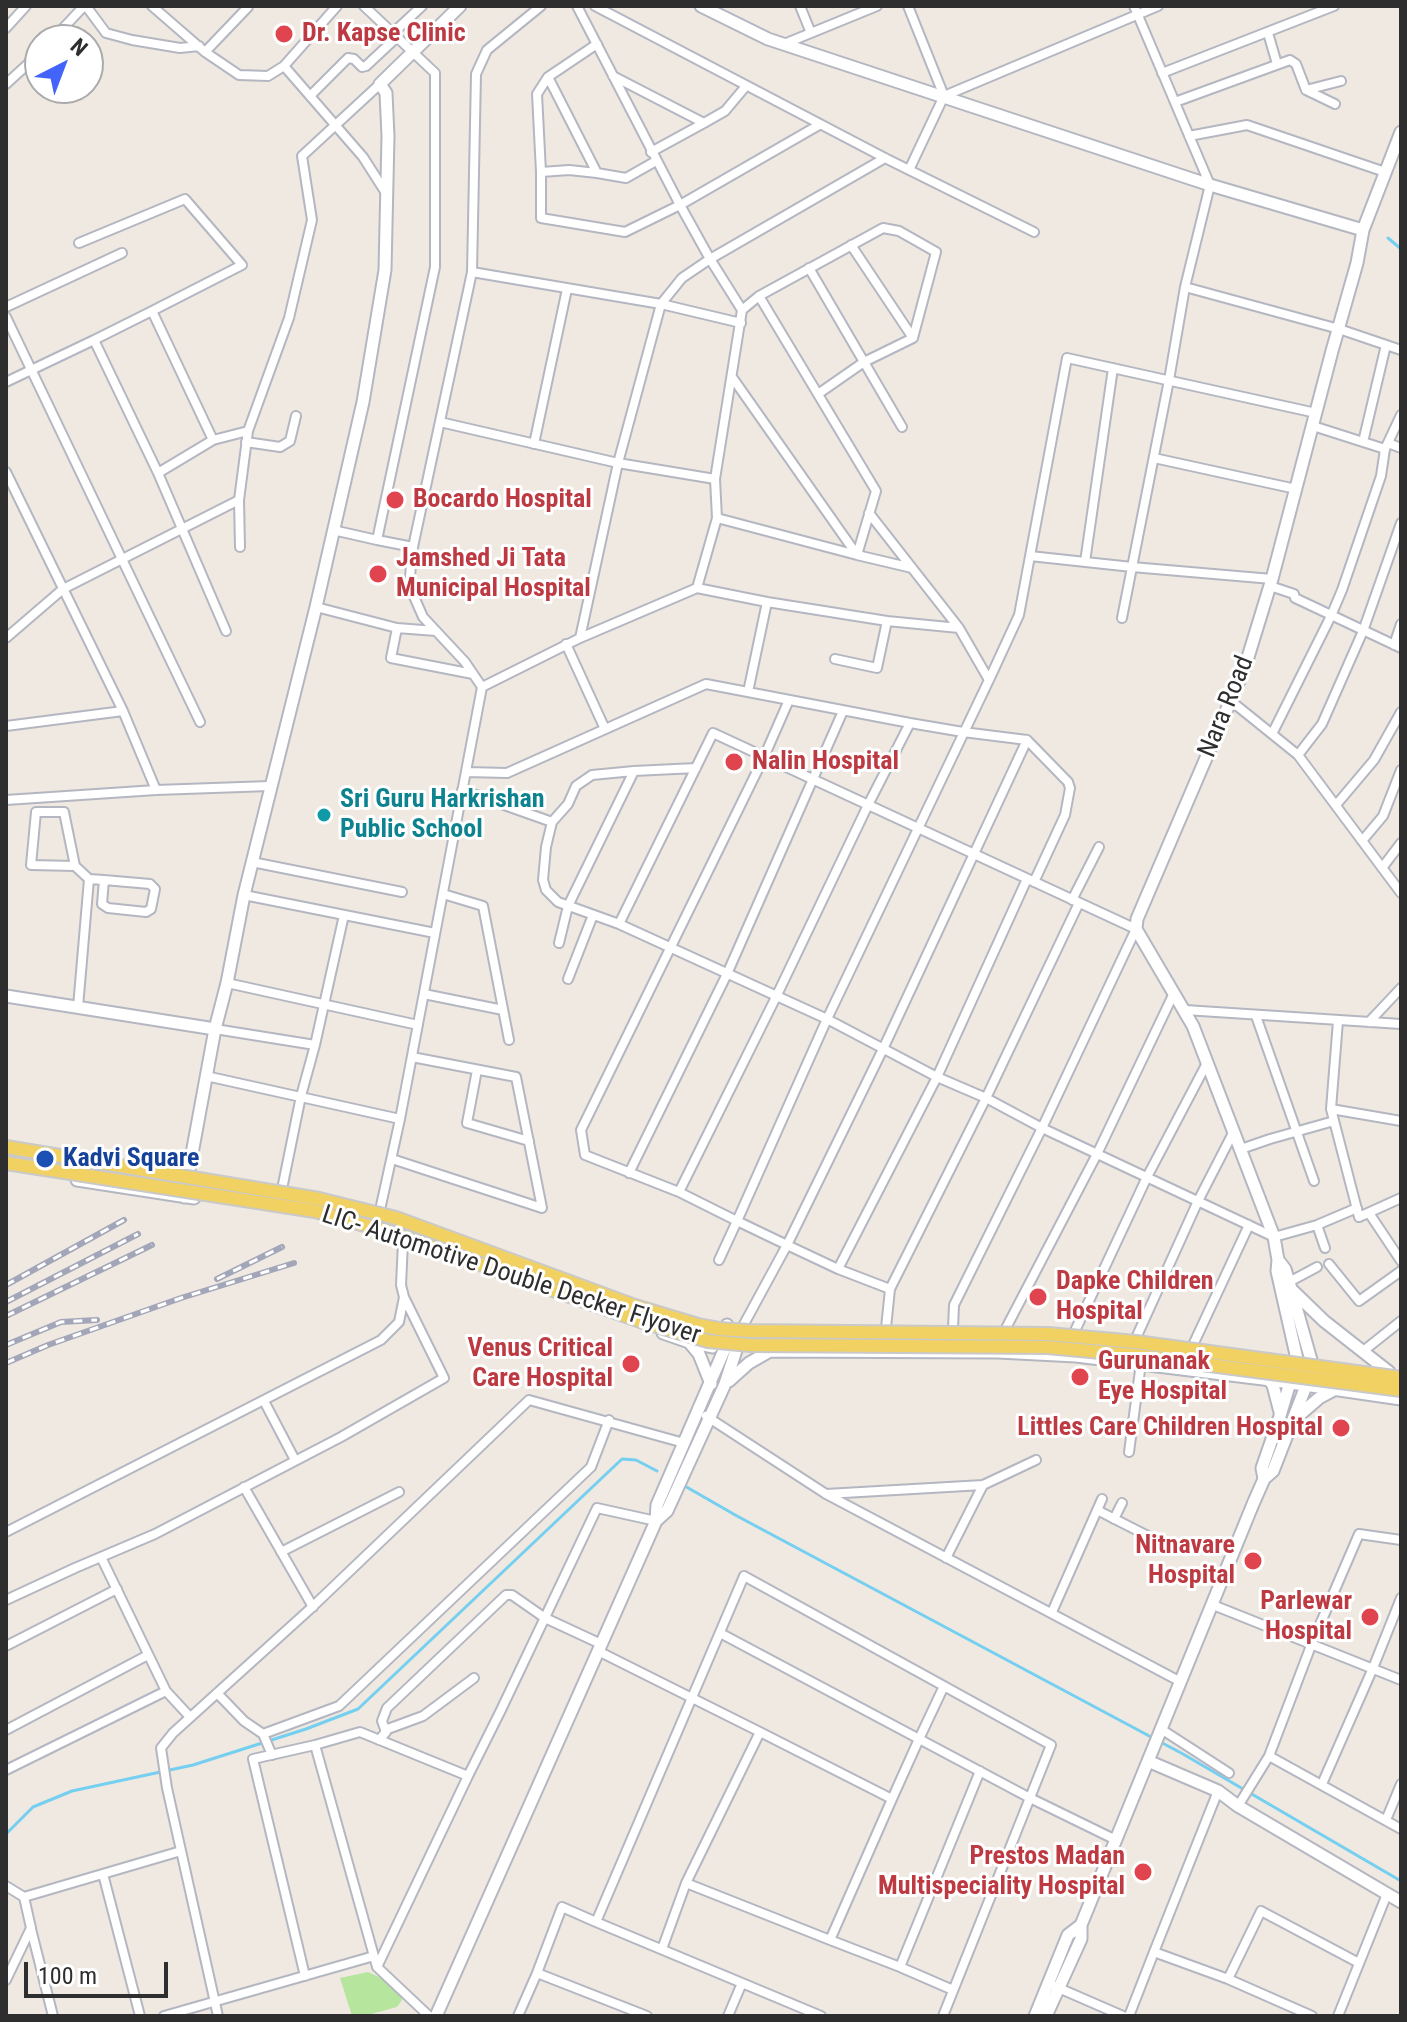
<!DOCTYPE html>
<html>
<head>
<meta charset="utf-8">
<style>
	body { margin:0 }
	#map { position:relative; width:1407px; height:2022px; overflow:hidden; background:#efe9e1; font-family:"Roboto Condensed",sans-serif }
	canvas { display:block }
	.frame { position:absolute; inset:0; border:8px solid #2e2e2e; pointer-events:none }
	.north { position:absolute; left:24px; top:24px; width:80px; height:80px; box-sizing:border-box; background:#fff; border:2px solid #ababab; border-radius:50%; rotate:42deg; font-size:22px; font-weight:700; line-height:32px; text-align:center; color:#2e2e2e }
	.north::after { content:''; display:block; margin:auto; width:28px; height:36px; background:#4264fb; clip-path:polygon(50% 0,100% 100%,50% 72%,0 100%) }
	.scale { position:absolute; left:24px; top:1962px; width:144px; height:36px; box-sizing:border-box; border:4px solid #2e2e2e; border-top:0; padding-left:10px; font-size:24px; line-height:28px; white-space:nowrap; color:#2e2e2e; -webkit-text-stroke:6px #fff; paint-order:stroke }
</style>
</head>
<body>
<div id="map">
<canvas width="1407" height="2022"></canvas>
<div class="frame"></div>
<div class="north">N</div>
<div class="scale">100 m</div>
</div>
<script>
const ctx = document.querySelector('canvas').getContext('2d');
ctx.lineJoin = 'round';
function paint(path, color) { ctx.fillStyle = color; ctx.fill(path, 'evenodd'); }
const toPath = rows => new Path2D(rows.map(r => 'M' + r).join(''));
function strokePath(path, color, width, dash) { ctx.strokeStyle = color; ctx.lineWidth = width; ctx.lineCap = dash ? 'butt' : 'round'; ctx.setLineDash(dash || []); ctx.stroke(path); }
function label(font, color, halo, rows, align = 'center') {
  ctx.font = font + ' "Roboto Condensed",sans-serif'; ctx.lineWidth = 6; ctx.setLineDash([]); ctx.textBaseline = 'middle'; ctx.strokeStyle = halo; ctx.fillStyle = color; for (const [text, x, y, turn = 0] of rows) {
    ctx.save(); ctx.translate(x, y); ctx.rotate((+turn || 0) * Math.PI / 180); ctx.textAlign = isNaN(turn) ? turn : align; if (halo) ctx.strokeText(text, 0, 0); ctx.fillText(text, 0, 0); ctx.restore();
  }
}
const green = toPath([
	[368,1972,385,1980,401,1993,402,2000,397,2007,364,2016,352,2016,340,1978]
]);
const stream = toPath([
	[1388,238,1401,249],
	[683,1485,737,1516,1183,1754,1401,1881],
	[6,1834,33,1807,72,1791,193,1765,306,1729,358,1709,622,1459,636,1460,657,1471]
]);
const street = toPath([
	[86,6,106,33,132,40,180,48,199,46],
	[152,6,205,52,248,7],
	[337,6,284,66,363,157,386,193],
	[364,6,435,73,435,267,377,540,413,547,410,576,412,592,423,617,465,662,482,687,580,638,618,463,661,304,682,278,710,259,885,158],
	[541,6,487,50,476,74,472,272,661,304,741,323],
	[577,6,680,205,710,259,742,310,715,479,717,518,697,588,580,638],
	[595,6,885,158,1034,232],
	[800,6,811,33],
	[908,6,944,96],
	[1134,6,1210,185,1185,287,1339,329,1401,350],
	[6,28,26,6],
	[393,33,422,6],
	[1268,33,1277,64],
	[52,40,84,6],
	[597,44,548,77,537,94,541,172,541,218,625,232,680,205,819,125],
	[784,44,877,6],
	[205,52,239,75,268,76,284,66],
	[1162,73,1334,6],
	[613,76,704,123,651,152],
	[548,77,597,173,626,178,656,161],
	[6,84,40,53],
	[1306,90,1335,104],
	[310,96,348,58,354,59,362,67,366,66,397,37],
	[1175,102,1290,60,1296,64,1306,90,1341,81],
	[704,123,725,111,746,86],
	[1189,136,1247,125,1385,172],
	[909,170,944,96,1158,6],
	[541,172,569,170,597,173],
	[79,243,185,199,242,265,152,311],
	[851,245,913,338],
	[809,268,902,427],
	[759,296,876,491,857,555,912,568],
	[6,307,122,253],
	[742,310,759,296,883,228,899,231,936,252,913,338,864,362,818,394],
	[6,317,200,722],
	[6,382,94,340],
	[440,422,618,463,715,479],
	[1313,426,1385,449,1401,415],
	[248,431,289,318,312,220,302,156,380,84],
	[213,440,248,431,239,500],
	[246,442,280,447,290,441,296,416],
	[1363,442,1386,345],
	[1388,443,1401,448],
	[534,444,567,289],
	[1154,458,1296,489],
	[6,472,123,711,6,726],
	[158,473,213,440,152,311,94,340,158,473,226,631],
	[869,513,959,628],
	[717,518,857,555,732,377],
	[333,530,377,540],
	[413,547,472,272],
	[1030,556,1132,567,1272,579],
	[1085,562,1113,368],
	[1270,586,1294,594,1295,598,1401,648],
	[697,588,767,602,887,621,959,628,989,680,827,1019,737,1221,787,1245,743,1326],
	[316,607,397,628],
	[1122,618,1169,380,1185,287],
	[436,631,397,628,391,658,473,674],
	[6,638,63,589,239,500,240,547],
	[566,644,605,729],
	[1394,645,1401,624],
	[835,659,877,668,887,621],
	[989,680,1019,615,1067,358,1316,413],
	[748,692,767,602],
	[1231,701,1298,755,1401,893],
	[123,711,156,790],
	[1272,734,1331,616,1342,590,1381,476,1385,449],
	[1027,740,1068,782,1070,788,1065,815,1034,882],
	[1298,755,1322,724,1363,631,1401,523],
	[466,772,507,773,706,684,910,723,868,805,776,997,679,1192,737,1221,719,1260],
	[462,790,552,822,546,847,543,880,546,890,558,902,619,924,827,1019,937,1077,986,1098,1042,1128,1274,1237,1317,1225,1357,1208],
	[6,800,156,790,270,786],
	[1336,805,1374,760,1401,712],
	[552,822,568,804,576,786,592,775,634,771,696,768],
	[1362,841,1383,816,1401,770],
	[252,862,402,892],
	[75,866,64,812,36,812,31,865,75,866,89,879,104,880,102,904,108,908,146,912,151,909,155,889,150,884,104,880],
	[1382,868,1401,843],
	[443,894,483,906,509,1040],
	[244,895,435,933],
	[1072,900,1099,847],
	[619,924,713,733,1136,929,1042,1128,954,1305,952,1351],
	[559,943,568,906,634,771],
	[568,979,593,915],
	[227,983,418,1025],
	[424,994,503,1010],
	[78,1007,89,879],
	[1185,1010,1401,1024],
	[1256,1016,1314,1181],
	[1369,1022,1401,988],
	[215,1029,315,1045],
	[477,1070,467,1123,529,1141],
	[206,1076,400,1119],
	[1331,1109,1338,1021],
	[1401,1121,1331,1109,1359,1217,1401,1198],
	[1241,1149,1270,1139,1334,1121],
	[392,1159,542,1208,516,1077,412,1057],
	[629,1173,727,974,843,711],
	[282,1189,301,1096,315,1045,344,915],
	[679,1192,585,1155,581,1130,764,757,789,700],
	[380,1210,400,1119,482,687],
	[1369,1213,1401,1261],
	[1317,1225,1325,1248],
	[1329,1264,1359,1301,1401,1271],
	[838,1269,787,1245,883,1049,1027,740,963,732,910,723],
	[1289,1282,1317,1267],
	[890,1289,838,1269,937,1077,1027,879],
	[886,1328,890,1289,986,1098,1079,903],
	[1005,1330,1097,1154,1174,993],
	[1074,1333,1147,1177,1207,1063],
	[1136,1338,1198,1201,1234,1131],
	[1193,1345,1249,1225],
	[1362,1352,1401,1321],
	[264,1401,295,1460],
	[706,1416,826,1494,1181,1682],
	[1129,1452,1141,1363],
	[244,1487,313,1607],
	[826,1494,983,1485,1036,1460],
	[1097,1510,1150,1537],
	[1114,1519,1122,1503],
	[6,1532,381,1340,399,1322,404,1297,401,1285,403,1242],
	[281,1552,399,1492],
	[101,1557,166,1691,190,1717],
	[946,1558,983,1485],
	[6,1600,75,1568,155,1534,341,1437,444,1378,404,1297],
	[1213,1605,1401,1680],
	[1052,1612,1102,1499],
	[720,1633,1030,1798,1116,1840],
	[6,1646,117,1589],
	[598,1651,760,1732],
	[217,1693,244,1721,263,1734,339,1706,591,1467,609,1420],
	[1161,1729,1229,1773],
	[6,1730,148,1655],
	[385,1730,423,1716,474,1678],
	[263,1734,272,1755],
	[379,1740,386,1732,382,1721,387,1708,506,1595,512,1595,545,1618,601,1644],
	[1269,1756,1401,1829],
	[6,1770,166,1691],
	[468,1776,501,1710,597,1508,656,1521],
	[1322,1784,1373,1668,1401,1598],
	[1218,1791,1154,1952,1228,1979],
	[892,1799,760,1732,686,1883,830,1940,892,1799,919,1739,944,1686],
	[1238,1806,1269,1756,1312,1643,1359,1534,1401,1540],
	[1386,1820,1401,1784],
	[103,1874,140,2016],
	[6,1886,24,1897,31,1928,6,1980],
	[24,1897,181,1851],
	[596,1922,562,1907,537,1973,647,2016],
	[31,1929,53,2016],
	[830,1940,900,1967,980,1771],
	[662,1949,686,1883],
	[377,1967,315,1745,360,1732,468,1776,377,1967,429,2016],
	[900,1967,953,1990],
	[305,1976,253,1759,315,1745],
	[1054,1986,1123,2016],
	[164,2016,374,1956],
	[218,2016,167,1788,161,1748,173,1733,309,1610,529,1400,684,1443],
	[518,2016,537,1973],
	[728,2016,742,1983],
	[821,2016,596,1922,744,1576,1051,1745,943,2016],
	[1129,2016,1154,1952],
	[1312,2016,1228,1979,1261,1911,1359,1963],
	[1338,2016,1387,1894]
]);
const secondary = toPath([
	[701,6,768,39,1210,185,1363,230],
	[6,996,215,1029],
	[77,1180,194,1198],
	[184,1197,215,1029,227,983,244,895,316,607,363,402,385,270,388,136,386,93,380,84,460,6],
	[1292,1290,1324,1321,1389,1372],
	[663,1333,689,1342,712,1347],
	[689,1342,699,1354,711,1384],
	[765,1351,998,1352,1076,1356,1263,1379,1401,1399],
	[1268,1379,1273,1385,1280,1412],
	[729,1381,749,1363,770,1351],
	[1297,1417,1319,1398,1334,1390],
	[1264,1479,1262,1468,1280,1416,1297,1359,1277,1271,1278,1260,1274,1237,1193,1026,1136,929,1137,919,1245,667,1272,579,1332,351,1357,263,1363,230,1401,132],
	[656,1521,657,1505,725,1348,727,1325],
	[1148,1761,1218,1791,1238,1806,1401,1902],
	[436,2016,656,1521,667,1511,725,1384,741,1335],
	[1035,2016,1068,1935,1081,1925],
	[1046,2016,1081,1939,1081,1925,1253,1504,1264,1479,1273,1471,1306,1386,1311,1360,1289,1282,1285,1269,1278,1260]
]);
const rail = toPath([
	[6,1151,324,1203,367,1214,450,1241,610,1302,673,1323,727,1333,776,1336,996,1335,1056,1337,1121,1343,1401,1380],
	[217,1279,282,1247],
	[6,1285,124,1220],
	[6,1302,138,1234],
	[6,1316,152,1245],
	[6,1345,61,1322,97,1320],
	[6,1363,48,1345,181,1298,294,1263]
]);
const primaryBridge = toPath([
	[6,1147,319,1199,396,1218,635,1306,698,1325,720,1329,749,1331,1048,1334,1136,1342,1401,1378],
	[6,1163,315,1211,344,1219,389,1232,643,1322,708,1341,750,1345,1047,1347,1133,1355,1401,1390]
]);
const markers = [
	[284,34,10,"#e0444e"],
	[395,500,10,"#e0444e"],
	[378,574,10,"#e0444e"],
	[734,762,10,"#e0444e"],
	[324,815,8,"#0f9aa8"],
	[45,1159,10,"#1a4fb4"],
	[1038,1297,10,"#e0444e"],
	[631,1364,10,"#e0444e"],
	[1080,1377,10,"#e0444e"],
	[1341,1428,10,"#e0444e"],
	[1253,1561,10,"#e0444e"],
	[1370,1617,10,"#e0444e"],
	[1143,1872,10,"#e0444e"]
];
const healthNames = [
	["Dr. Kapse Clinic",302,34],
	["Bocardo Hospital",413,500],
	["Jamshed Ji Tata",396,559],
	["Municipal Hospital",396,589],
	["Nalin Hospital",752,762],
	["Dapke Children",1056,1282],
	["Hospital",1056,1312],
	["Venus Critical",613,1349,"right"],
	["Care Hospital",613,1379,"right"],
	["Gurunanak",1098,1362],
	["Eye Hospital",1098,1392],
	["Littles Care Children Hospital",1323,1428,"right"],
	["Nitnavare",1235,1546,"right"],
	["Hospital",1235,1576,"right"],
	["Parlewar",1352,1602,"right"],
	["Hospital",1352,1632,"right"],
	["Prestos Madan",1125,1857,"right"],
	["Multispeciality Hospital",1125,1887,"right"]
];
const streetNames = [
	["Nara Road",1227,707,-68],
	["LIC- Automotive Double Decker Flyover",511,1276,18]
];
const cultureNames = [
	["Sri Guru Harkrishan",340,800],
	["Public School",340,830]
];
const transitNames = [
	["Kadvi Square",63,1159]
];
paint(green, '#b6e59e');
strokePath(stream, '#75cff0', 3);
strokePath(street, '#b4b7c1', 12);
strokePath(secondary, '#b4b7c1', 15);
strokePath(street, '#fff', 8);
strokePath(secondary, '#fff', 11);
strokePath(rail, '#a3a6b8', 6);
strokePath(rail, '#fff', 3, [9]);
strokePath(primaryBridge, '#c9c9c9', 16, []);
strokePath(primaryBridge, '#f2d163', 12);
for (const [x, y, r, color] of markers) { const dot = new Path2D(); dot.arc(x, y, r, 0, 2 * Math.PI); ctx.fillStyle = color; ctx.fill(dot); strokePath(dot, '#fff', 3); }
label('bold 26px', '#be3a42', '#fff', healthNames, 'left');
label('26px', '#2e2e2e', '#fff', streetNames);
label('bold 26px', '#0d838f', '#fff', cultureNames, 'left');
label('bold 26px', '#164399', '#fff', transitNames, 'left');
</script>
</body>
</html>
